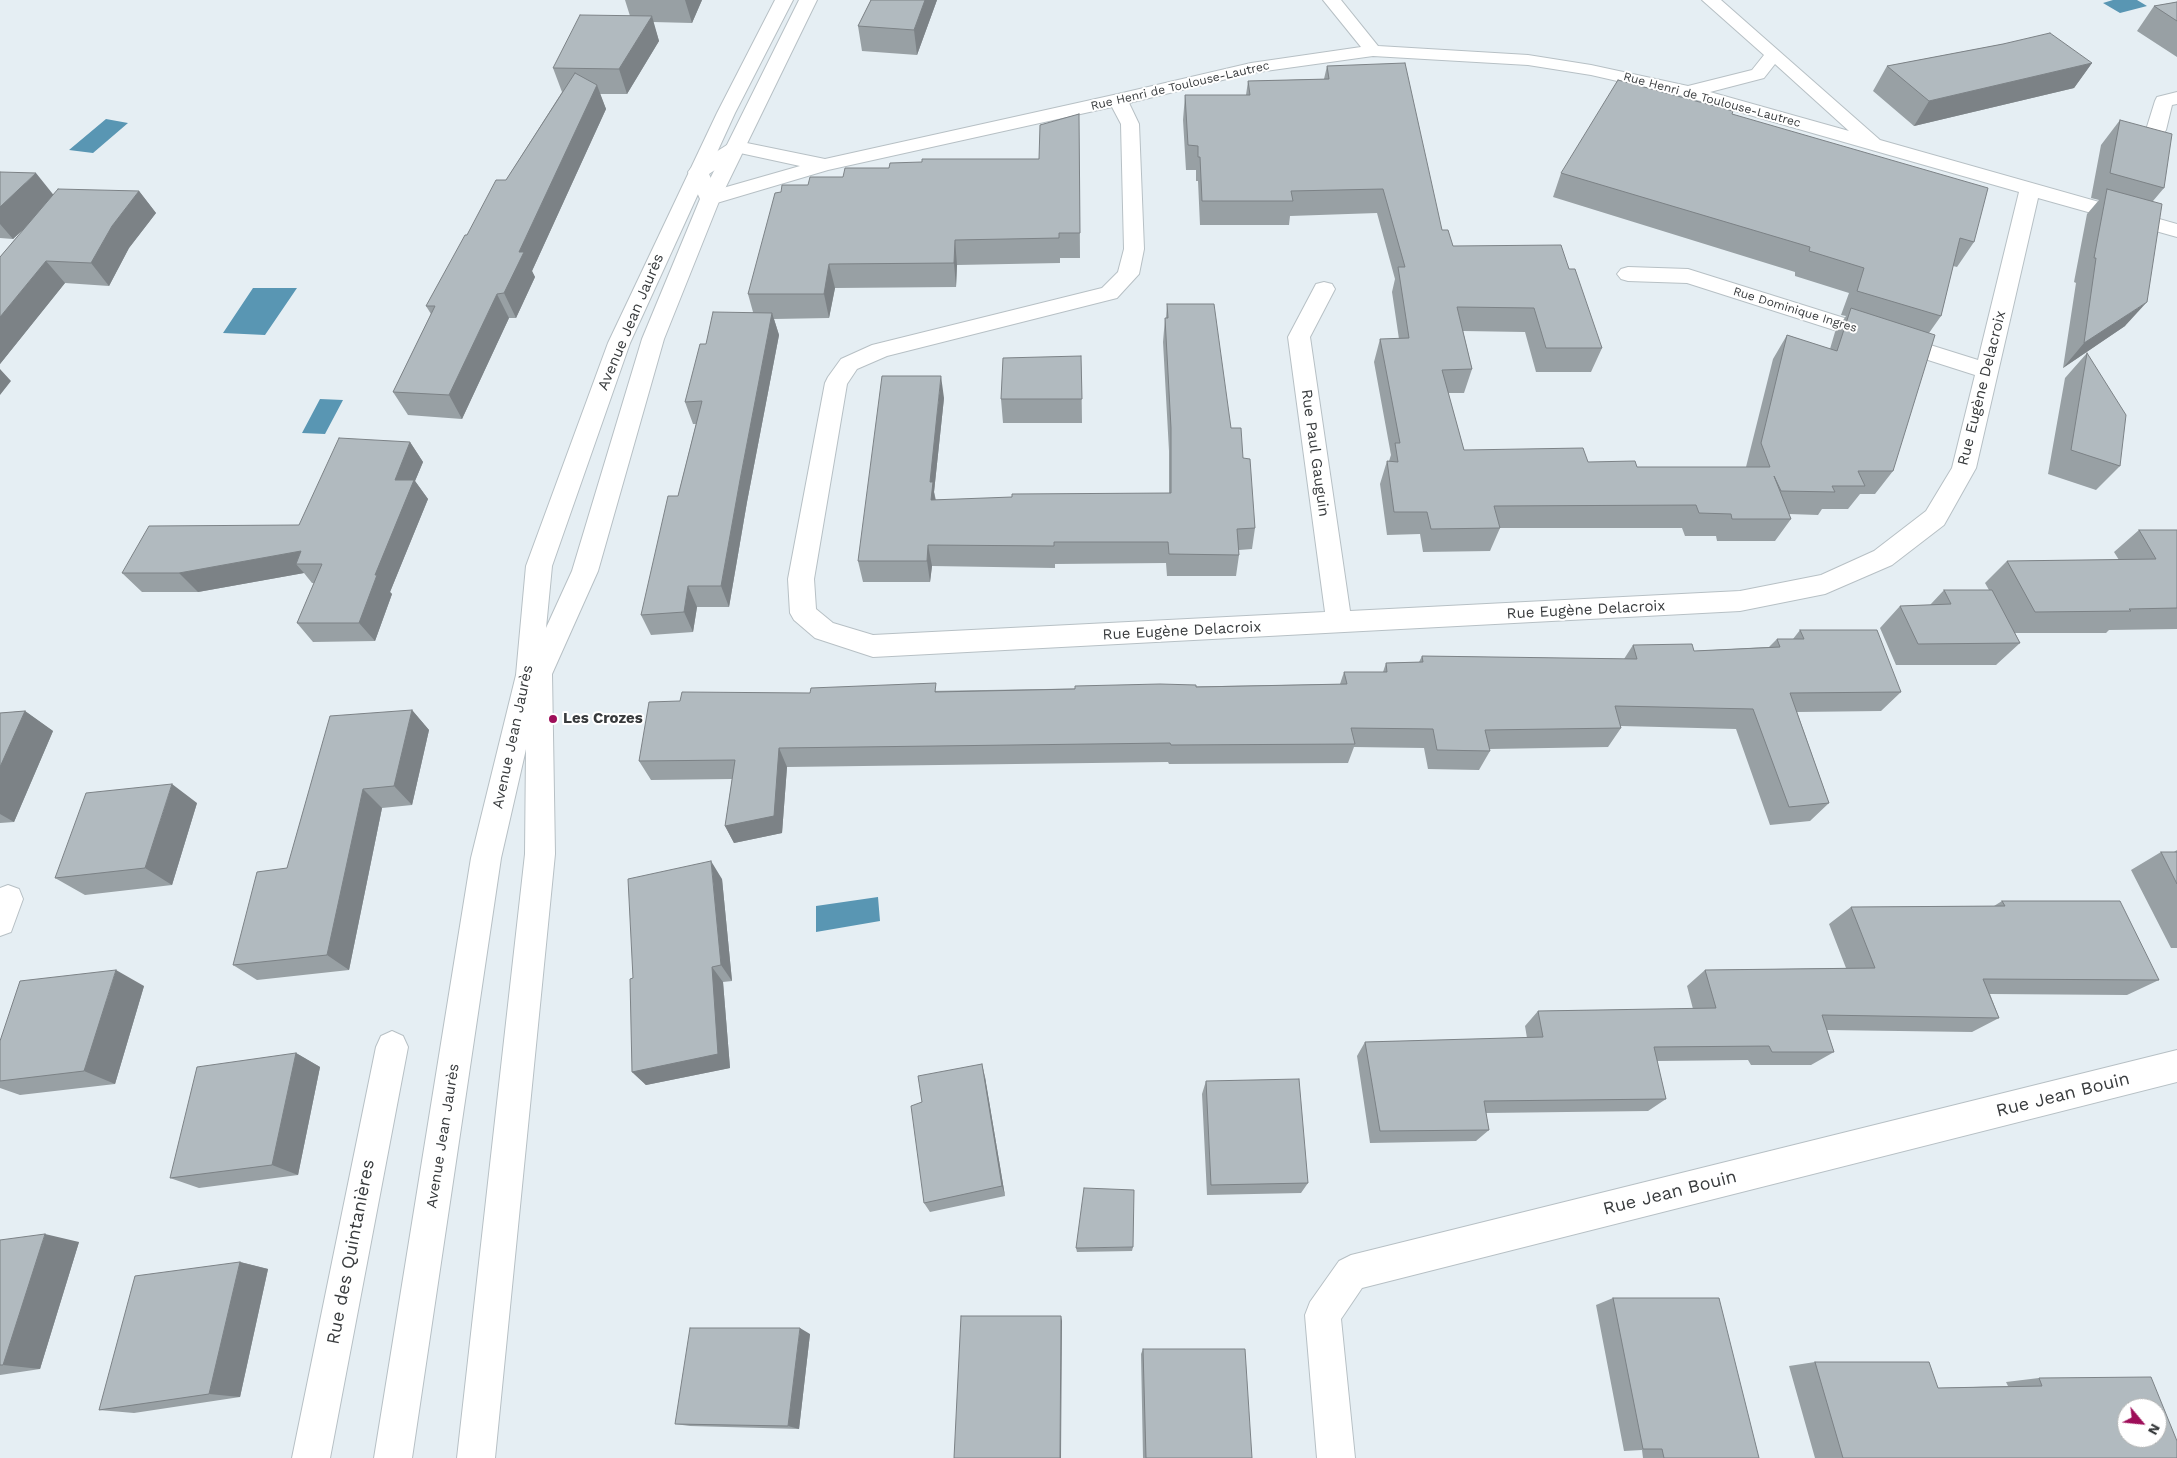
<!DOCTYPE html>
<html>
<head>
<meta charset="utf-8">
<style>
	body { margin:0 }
	#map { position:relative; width:2177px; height:1458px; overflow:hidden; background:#e5eef3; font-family:"Work Sans",sans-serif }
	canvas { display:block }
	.north { position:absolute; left:2117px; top:1398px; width:50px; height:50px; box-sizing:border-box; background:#fff; border:1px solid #afb1b1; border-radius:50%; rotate:118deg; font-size:14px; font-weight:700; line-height:20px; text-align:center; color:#383b3d }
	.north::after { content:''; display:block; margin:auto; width:18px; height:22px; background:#9e0e59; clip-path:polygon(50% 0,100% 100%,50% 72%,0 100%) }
</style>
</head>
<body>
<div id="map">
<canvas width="2177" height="1458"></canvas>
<div class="north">N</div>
</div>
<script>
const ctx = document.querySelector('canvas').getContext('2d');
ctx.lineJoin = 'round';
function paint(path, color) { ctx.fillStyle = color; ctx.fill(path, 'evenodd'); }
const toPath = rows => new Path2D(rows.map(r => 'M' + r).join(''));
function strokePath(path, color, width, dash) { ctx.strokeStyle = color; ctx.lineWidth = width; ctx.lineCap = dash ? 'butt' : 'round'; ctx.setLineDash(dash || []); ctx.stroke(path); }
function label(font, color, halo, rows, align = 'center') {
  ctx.font = font + ' "Work Sans",sans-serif'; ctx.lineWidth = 4; ctx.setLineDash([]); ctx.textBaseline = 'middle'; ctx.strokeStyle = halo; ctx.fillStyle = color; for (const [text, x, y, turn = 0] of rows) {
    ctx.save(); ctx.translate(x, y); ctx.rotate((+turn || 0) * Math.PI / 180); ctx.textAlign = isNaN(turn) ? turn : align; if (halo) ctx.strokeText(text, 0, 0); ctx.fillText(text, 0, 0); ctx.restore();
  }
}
const water = toPath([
	[2113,0,2137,0,2147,6,2120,13,2103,3],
	[106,119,128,123,93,153,69,150],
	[253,288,297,288,265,335,223,333],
	[320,399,343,400,325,434,302,433],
	[878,897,880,921,816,932,816,906]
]);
const street = toPath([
	[1323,0,1341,0,1378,46,1528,55,1591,65,1688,86,1752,70,1764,55,1702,0,1721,0,1880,140,2177,224,2177,237,2038,198,1976,468,1944,525,1892,565,1825,594,1740,611,873,657,815,638,794,620,790,613,788,579,825,383,828,377,841,359,872,345,1102,288,1118,272,1124,249,1121,124,1112,107,828,170,710,205,703,203,700,199,688,172,691,168,730,143,737,141,825,159,1118,94,1251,63,1361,47,1323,0],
	[1373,56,1528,65,1591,75,1683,96,2019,192,1978,360,1688,269,1628,267,1621,269,1617,274,1621,279,1628,281,1687,283,1975,375,1952,468,1926,511,1874,551,1821,575,1740,591,1350,611,1310,337,1335,289,1332,284,1324,282,1316,284,1288,337,1325,612,873,635,833,623,816,609,814,579,847,384,857,369,887,356,1117,298,1139,274,1144,249,1139,124,1129,103,1251,73,1373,56],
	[1775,64,1849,131,1710,92,1764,78,1775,64],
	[740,153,800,166,716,190,709,174,740,153],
	[2177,92,2177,104,2172,105,2166,130,2163,134,2156,136,2149,134,2146,130,2155,101,2157,97,2177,92],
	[8,885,19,889,23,899,11,932,0,936,0,888,8,885],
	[392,1031,403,1036,408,1047,330,1458,292,1458,376,1047,381,1036,392,1031],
	[2177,1050,2177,1082,1362,1288,1341,1319,1355,1458,1317,1458,1305,1315,1310,1302,1339,1261,1351,1255,2177,1050]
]);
const secondary = toPath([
	[775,0,793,0,735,113,630,343,552,566,546,628,572,571,642,339,700,199,799,0,817,0,720,199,664,339,598,571,552,674,555,854,495,1458,457,1458,525,854,526,749,501,858,412,1458,374,1458,471,858,516,675,526,566,608,343,717,113,775,0]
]);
const wall = toPath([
	[625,0,702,0,692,23,653,22,659,41,627,94,600,94,606,109,532,271,535,277,516,318,509,318,462,419,408,415,393,392,431,314,426,306,467,235,506,180,562,92,553,68,630,16],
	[871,0,937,0,917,55,862,51,858,26],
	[2177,2,2177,57,2137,31,2154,6],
	[2003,44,2092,63,2074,88,1914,126,1873,91,1887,66],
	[1327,66,1453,246,1569,269,1602,348,1591,372,1536,372,1525,332,1463,331,1472,369,1464,393,1448,393,1464,450,1637,467,1746,467,1773,359,1787,335,1830,349,1835,332,1846,316,1841,315,1849,293,1795,276,1795,272,1553,197,1561,173,1732,114,1974,242,1957,267,1953,266,1941,316,1929,333,1893,471,1875,494,1860,494,1848,509,1822,509,1818,515,1789,514,1791,519,1775,541,1717,541,1716,536,1685,536,1682,528,1500,528,1490,551,1423,552,1420,534,1387,535,1380,484,1387,461,1389,461,1391,455,1374,362,1380,339,1399,339,1392,292,1395,279,1377,213,1290,216,1289,225,1200,225,1198,181,1196,181,1196,170,1186,170,1183,120,1185,95,1246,95,1248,81,1324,79],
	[1079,114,1080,258,1060,258,1060,263,957,265,956,287,835,288,829,318,774,319,779,335,747,502,729,607,697,607,693,632,651,635,641,615,678,496,696,424,693,424,685,402,753,312,748,294,781,192,843,177,889,168,1039,159],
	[2120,120,2164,188,2153,201,2125,326,2063,368,2076,283,2074,282,2087,214,2099,200,2091,198,2101,145],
	[0,172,53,195,139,191,156,213,129,248,109,286,65,283,0,364,0,257,24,229,13,239,0,238],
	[1167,304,1231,428,1243,458,1255,528,1252,549,1239,550,1239,555,1236,576,1167,576,1166,563,1055,564,1055,568,932,566,930,582,863,582,858,561,944,398,934,492,936,500,1169,493,1169,451,1163,342,1165,318,1166,318],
	[2087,353,2120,466,2096,490,2048,474,2065,378],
	[1081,356,1082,423,1003,423,1001,399],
	[410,442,423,462,415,481,428,499,390,592,392,594,375,641,313,642,297,623,314,583,312,583,304,573,198,592,142,592,122,573,299,525],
	[2139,530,2177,530,2177,629,2109,630,2106,633,2015,633,2020,643,1996,665,1896,665,1880,628,1900,606,1930,605,1944,590,1989,590,1985,583,2007,561,2119,560,2114,552],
	[1800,630,1901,692,1881,711,1797,712,1829,803,1810,821,1770,825,1736,729,1621,726,1621,728,1608,747,1489,749,1490,751,1479,770,1428,769,1424,748,1354,747,1348,763,1169,764,1168,762,787,767,782,833,734,843,725,826,732,779,651,780,639,761,680,701,810,693,1340,684,1344,672,1383,672,1386,663,1419,662,1422,656,1624,659,1633,645,1694,651,1769,647,1777,639,1793,639],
	[412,710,429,730,412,805,382,808,349,970,257,980,233,965,287,868],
	[25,711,53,731,14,822,0,823,0,713],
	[197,803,172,885,85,895,55,878],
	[2177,850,2177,948,2171,948,2131,870,2161,852,2174,852],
	[722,879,732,981,723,982,730,1068,646,1085,632,1072,633,978],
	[2002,901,2159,980,2127,995,1990,994,1999,1018,1972,1032,1827,1030,1834,1052,1811,1065,1751,1065,1748,1060,1657,1061,1666,1099,1648,1111,1486,1113,1489,1130,1476,1141,1370,1143,1357,1056,1365,1042,1527,1038,1525,1026,1538,1011,1693,1009,1687,986,1705,970,1846,968,1829,924,1851,907,1994,906],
	[144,986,115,1084,20,1095,0,1088,0,1041],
	[296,1053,320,1067,298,1175,199,1188,170,1178],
	[985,1077,1005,1196,930,1212,924,1203],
	[1206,1081,1308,1183,1301,1193,1207,1195,1202,1094],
	[0,1240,79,1242,40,1369,0,1375],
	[1133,1247,1132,1251,1077,1252,1076,1248],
	[240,1262,268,1269,240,1397,134,1413,99,1410],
	[1613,1298,1759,1458,1643,1458,1642,1450,1624,1451,1596,1305],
	[810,1334,799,1429,690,1426,675,1424],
	[1143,1349,1252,1458,1143,1458,1141,1354],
	[1815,1362,1938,1388,2008,1386,2006,1382,2039,1378,2177,1458,1815,1458,1789,1366]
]);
const shadedWall = toPath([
	[685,0,702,0,692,23],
	[925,0,937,0,917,55,914,30],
	[652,16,659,41,627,94,619,69],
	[2092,63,2074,88,1914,126,1929,101],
	[597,85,606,109,532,271,535,277,516,318,504,293,519,252],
	[36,173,56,198,13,239,0,224,0,207],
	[139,191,156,213,129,248,109,286,91,263,112,226],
	[955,240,957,265,956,287,954,263],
	[46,261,65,283,0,364,0,317],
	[829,264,835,288,829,318,824,294],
	[497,294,509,318,462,419,449,395],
	[2147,302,2125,326,2063,368,2084,343],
	[772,313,779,335,747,502,729,607,721,586,740,480],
	[0,369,11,381,0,395],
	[941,376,944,398,934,492,936,504,931,500,930,482],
	[410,442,423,462,415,481,428,499,390,592,392,594,375,641,359,623,375,575,395,480],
	[928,545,932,566,930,582,927,561],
	[301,551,296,564,304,573,198,592,179,573],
	[688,586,697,607,693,632,684,612],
	[412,710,429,730,412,805,394,786],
	[25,711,53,731,14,822,0,814,0,767],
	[779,748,787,767,782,833,734,843,725,826],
	[172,784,197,803,172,885,145,868],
	[363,789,382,808,349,970,327,955],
	[711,861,722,879,732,981,721,965],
	[712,967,723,982,730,1068,646,1085,632,1072],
	[116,970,144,986,115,1084,84,1071],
	[296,1053,320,1067,298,1175,272,1165],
	[982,1064,985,1077,1005,1196,1002,1186],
	[45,1234,79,1242,40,1369,3,1365],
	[240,1262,268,1269,240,1397,209,1394],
	[1061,1316,1062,1321,1061,1458,1060,1458],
	[800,1328,810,1334,799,1429,788,1426]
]);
const building = toPath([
	[871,0,925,0,914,30,858,26,871,0],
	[2177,2,2177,21,2154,6,2177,2],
	[580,15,652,16,619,69,553,68,580,15],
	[2050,33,2092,63,1929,101,1887,66,2003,44,2050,33],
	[1405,63,1442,230,1448,230,1453,246,1561,245,1569,269,1575,269,1602,348,1546,348,1534,308,1457,307,1472,369,1442,370,1464,450,1583,448,1588,462,1635,461,1637,467,1770,467,1761,443,1787,335,1837,351,1851,308,1935,335,1893,471,1858,471,1865,486,1832,486,1835,492,1781,491,1774,476,1791,519,1732,519,1731,514,1699,513,1696,505,1494,506,1500,528,1431,529,1427,512,1394,512,1387,461,1398,462,1395,443,1400,443,1380,339,1409,338,1398,267,1405,267,1383,189,1291,191,1293,201,1202,201,1200,157,1198,157,1198,146,1188,145,1185,95,1250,95,1248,81,1329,79,1327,66,1405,63],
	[575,73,597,85,519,252,524,252,504,293,497,294,449,395,393,392,435,306,426,306,465,235,467,235,496,180,506,180,575,73],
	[1618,80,1733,111,1732,114,1988,188,1974,242,1960,238,1941,316,1857,291,1864,268,1809,251,1810,247,1561,173,1618,80],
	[1079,114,1080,233,1059,233,1059,238,955,240,954,263,829,264,824,294,748,294,775,193,781,192,782,185,808,185,810,177,843,177,845,168,889,168,890,163,922,162,922,159,1039,159,1040,125,1079,114],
	[2120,120,2172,134,2164,188,2110,173,2120,120],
	[0,172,36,173,0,207,0,172],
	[58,189,139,191,112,226,91,263,46,261,0,317,0,257,58,189],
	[2107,189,2162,204,2147,302,2084,343,2096,258,2094,258,2107,189],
	[1167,304,1214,304,1231,428,1241,428,1243,458,1250,459,1255,528,1237,529,1239,555,1169,554,1168,542,1054,542,1054,546,928,545,927,561,858,561,882,376,941,376,930,482,933,482,931,500,1012,497,1012,494,1171,493,1171,428,1165,318,1168,318,1167,304],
	[713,312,772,313,740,480,721,586,688,586,684,612,641,615,668,496,678,496,702,401,685,402,700,344,706,344,713,312],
	[2087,353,2126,415,2120,466,2071,450,2087,353],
	[1081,356,1082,399,1001,399,1003,358,1081,356],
	[339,438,410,442,395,480,414,480,375,575,377,575,359,623,297,623,322,564,296,564,301,551,179,573,122,573,149,526,299,525,339,438],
	[2139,530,2177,530,2177,608,2129,609,2131,611,2035,612,2007,561,2156,559,2139,530],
	[1944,590,1992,590,2020,643,1918,644,1900,606,1951,604,1944,590],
	[1800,630,1877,630,1901,692,1790,693,1829,803,1789,807,1753,709,1615,706,1621,728,1485,730,1490,751,1437,750,1433,729,1351,728,1355,744,1171,745,1170,743,779,748,774,816,725,826,735,760,639,761,649,702,680,701,682,692,810,693,811,688,936,683,935,692,1075,689,1075,686,1160,684,1196,685,1196,687,1347,684,1344,672,1387,672,1386,663,1423,662,1422,656,1637,659,1633,645,1692,644,1694,651,1780,647,1777,639,1804,639,1800,630],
	[412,710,394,786,363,789,327,955,233,965,257,872,287,868,330,716,412,710],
	[25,711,0,767,0,713,25,711],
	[172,784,145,868,55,878,86,793,172,784],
	[2161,852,2177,852,2177,884,2161,852],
	[711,861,721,965,712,967,718,1054,632,1072,630,979,633,978,628,879,711,861],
	[2002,901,2120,901,2159,980,1983,979,1999,1018,1822,1015,1834,1052,1772,1052,1769,1046,1654,1047,1666,1099,1484,1101,1489,1130,1380,1131,1365,1042,1543,1037,1538,1011,1716,1008,1705,970,1875,968,1851,907,2005,906,2002,901],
	[116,970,84,1071,0,1081,0,1041,20,981,116,970],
	[296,1053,272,1165,170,1178,197,1067,296,1053],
	[982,1064,1002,1186,924,1203,911,1106,922,1102,918,1076,982,1064],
	[1299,1079,1308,1183,1211,1185,1206,1081,1299,1079],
	[1084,1188,1134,1190,1133,1247,1076,1248,1084,1188],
	[45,1234,3,1365,0,1365,0,1240,45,1234],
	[240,1262,209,1394,99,1410,135,1276,240,1262],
	[1613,1298,1719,1298,1759,1458,1664,1458,1662,1449,1643,1449,1613,1298],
	[961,1316,1061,1316,1060,1458,954,1458,961,1316],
	[690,1328,800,1328,788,1426,675,1424,690,1328],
	[1143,1349,1245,1349,1252,1458,1146,1458,1143,1349],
	[1815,1362,1929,1362,1938,1388,2042,1386,2039,1378,2151,1377,2177,1441,2177,1458,1843,1458,1815,1362],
	[2127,1408,2157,1408,2157,1438,2127,1438,2127,1408]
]);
const markers = [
	[553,719,5,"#9e0e59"]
];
const farStreetnames = [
	["Rue Henri de Toulouse-Lautrec",1180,86,-13],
	["Rue Henri de Toulouse-Lautrec",1712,100,15],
	["Rue Dominique Ingres",1795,310,17]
];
const streetNames = [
	["Avenue Jean Jaurès",631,322,-67],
	["Rue Eugène Delacroix",1982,388,-76],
	["Rue Paul Gauguin",1315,453,82],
	["Rue Eugène Delacroix",1586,610,-3],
	["Rue Eugène Delacroix",1182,631,-3],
	["Avenue Jean Jaurès",513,737,-78],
	["Avenue Jean Jaurès",443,1136,-81]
];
const poiNames = [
	["Les Crozes",563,719]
];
const nearStreetnames = [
	["Rue Jean Bouin",2063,1095,-14],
	["Rue Jean Bouin",1670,1193,-14],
	["Rue des Quintanières",351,1252,-79]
];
paint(water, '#5996b3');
strokePath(street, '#b7c0c5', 2);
strokePath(secondary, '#b7c0c5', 2);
paint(street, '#fff');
paint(secondary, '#fff');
paint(wall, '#98a0a4');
paint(shadedWall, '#7c8286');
paint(building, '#b1babf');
strokePath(building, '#7c8286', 1);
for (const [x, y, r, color] of markers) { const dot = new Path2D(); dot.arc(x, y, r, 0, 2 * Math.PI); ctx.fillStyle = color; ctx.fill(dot); strokePath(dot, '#fff', 2); }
label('12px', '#383b3d', '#fff', farStreetnames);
label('15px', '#383b3d', '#fff', streetNames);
label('bold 15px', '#383b3d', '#fff', poiNames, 'left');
label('18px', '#383b3d', '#fff', nearStreetnames);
</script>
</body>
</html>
